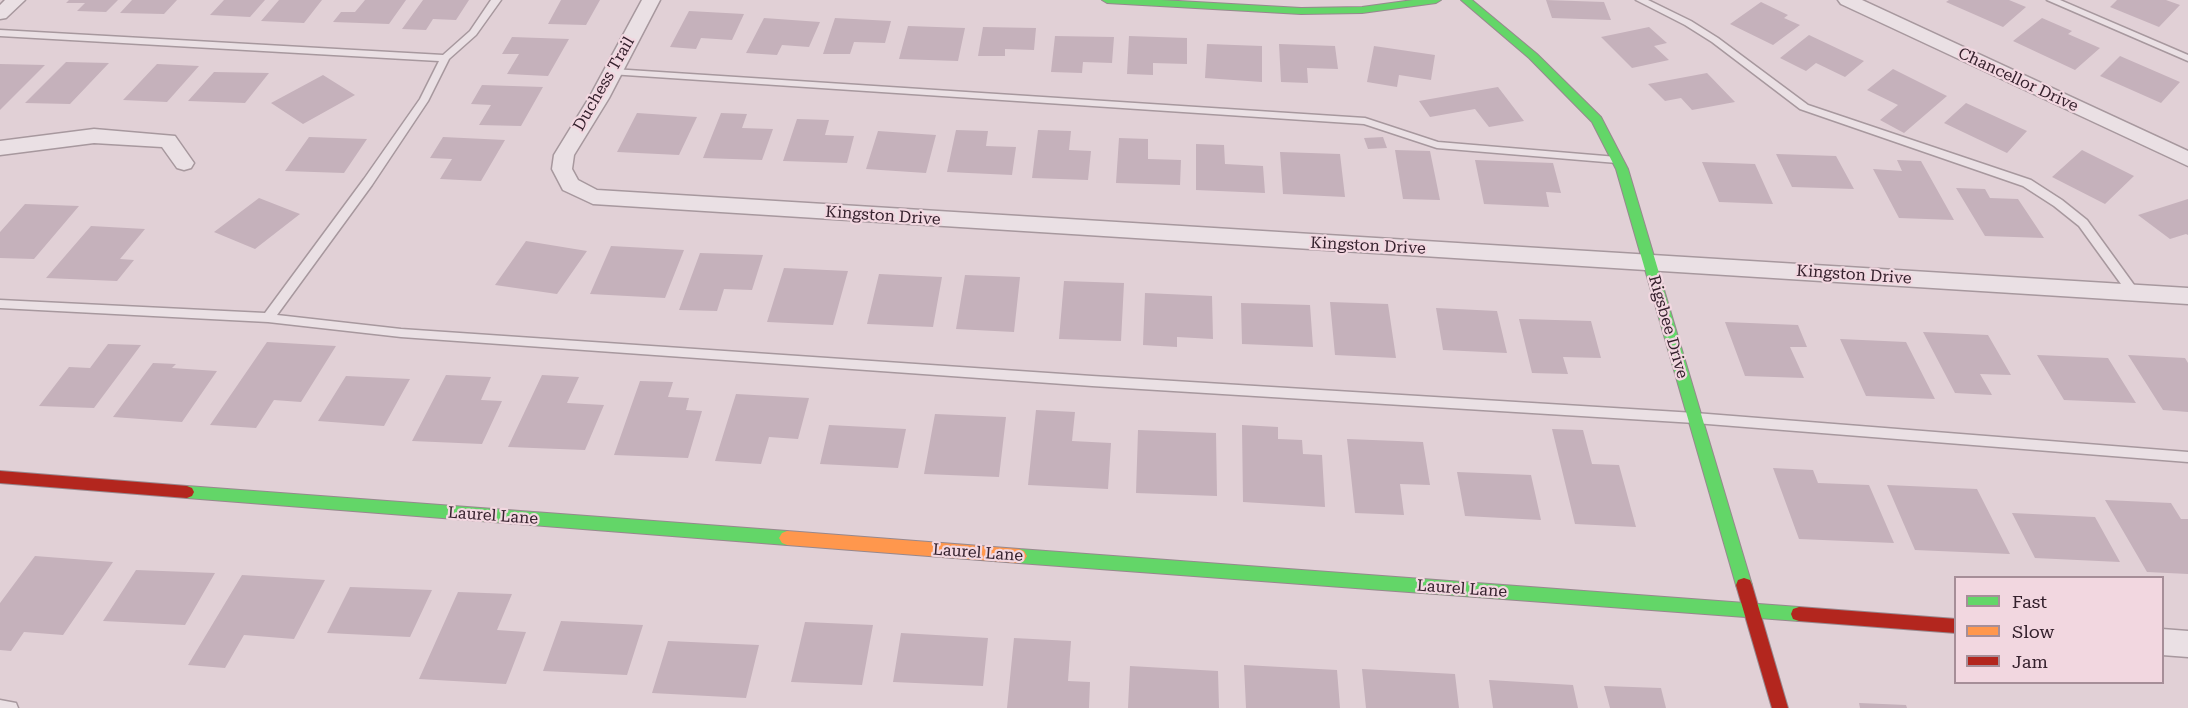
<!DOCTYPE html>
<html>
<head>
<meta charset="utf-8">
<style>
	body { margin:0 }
	#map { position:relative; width:2188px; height:708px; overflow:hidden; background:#e1d0d6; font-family:"Roboto Serif",serif }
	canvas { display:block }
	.legend { position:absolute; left:1954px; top:576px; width:210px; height:108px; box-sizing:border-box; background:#f2d7e0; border:2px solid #a68e98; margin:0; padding:8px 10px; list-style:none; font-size:18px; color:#35212d }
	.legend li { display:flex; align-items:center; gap:12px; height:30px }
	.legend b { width:30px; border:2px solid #a68e98 }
</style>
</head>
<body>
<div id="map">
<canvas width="2188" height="708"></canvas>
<ul class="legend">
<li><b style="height:8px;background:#63d668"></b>Fast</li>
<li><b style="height:8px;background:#ff974d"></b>Slow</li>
<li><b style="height:8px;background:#b3261e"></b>Jam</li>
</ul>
</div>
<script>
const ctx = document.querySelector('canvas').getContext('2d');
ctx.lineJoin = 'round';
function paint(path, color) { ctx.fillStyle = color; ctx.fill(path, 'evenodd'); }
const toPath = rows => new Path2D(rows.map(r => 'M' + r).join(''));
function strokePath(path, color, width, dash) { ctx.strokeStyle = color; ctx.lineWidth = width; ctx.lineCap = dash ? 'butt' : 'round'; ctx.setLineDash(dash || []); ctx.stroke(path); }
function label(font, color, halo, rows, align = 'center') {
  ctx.font = font + ' "Roboto Serif",serif'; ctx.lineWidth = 4.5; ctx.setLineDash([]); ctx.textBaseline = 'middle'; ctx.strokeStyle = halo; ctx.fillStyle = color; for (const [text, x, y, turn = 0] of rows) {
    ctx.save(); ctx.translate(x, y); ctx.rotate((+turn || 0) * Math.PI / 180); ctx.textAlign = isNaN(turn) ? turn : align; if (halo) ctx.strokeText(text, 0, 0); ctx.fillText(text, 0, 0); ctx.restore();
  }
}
const building = toPath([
	[69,0,118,0,106,12,77,11,85,3,66,3],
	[132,0,177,0,164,14,120,13],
	[224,0,265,0,250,17,210,15],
	[279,0,322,0,304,23,261,21],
	[365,0,406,0,389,24,333,22,341,12,355,12],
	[423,0,469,0,456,20,433,19,426,30,402,29],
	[561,0,600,0,586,25,548,24],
	[1546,0,1604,2,1611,20,1552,18],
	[1949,0,2009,0,2026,7,2003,27,1946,2],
	[2117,0,2166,0,2180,5,2159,27,2110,7],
	[1761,2,1788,15,1784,18,1800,25,1773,45,1730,24],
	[689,11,744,14,732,40,701,38,696,49,670,47],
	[764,18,820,22,809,47,782,45,777,55,746,53],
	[835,18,891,21,885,43,854,42,850,54,823,54],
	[2042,18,2072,31,2068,34,2100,48,2075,70,2013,41],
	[908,26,965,28,958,61,899,59],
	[983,27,1036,28,1034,50,1005,49,1005,56,978,56],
	[1649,27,1667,43,1654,46,1669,60,1632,68,1601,37],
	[1809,35,1864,61,1845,77,1816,63,1806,71,1780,58],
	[1055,36,1114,37,1112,63,1083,62,1082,73,1051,72],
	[1129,36,1187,38,1187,64,1153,63,1153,75,1127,74],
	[512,37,569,39,548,76,507,74,519,54,502,54],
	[1207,44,1262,46,1262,82,1205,78],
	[1279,44,1335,46,1338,69,1307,68,1308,83,1281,82],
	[1374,46,1435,55,1431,80,1399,75,1397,87,1367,82],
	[2120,56,2180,82,2161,103,2100,76],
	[66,62,109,63,70,104,25,103],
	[0,64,45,65,0,110],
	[157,64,199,66,167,102,123,100],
	[1893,69,1947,96,1904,133,1880,120,1898,105,1867,90],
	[214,72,269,73,245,103,188,101],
	[1707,73,1735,102,1692,110,1681,98,1665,101,1648,84],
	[323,75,355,95,303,124,271,103],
	[482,85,543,87,521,126,479,125,491,105,471,104],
	[1498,87,1524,121,1489,127,1475,109,1430,117,1419,101],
	[1966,103,2027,131,2007,153,1944,123],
	[637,113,697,117,679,155,617,152],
	[721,113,747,114,742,128,773,129,762,160,703,158],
	[797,119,829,120,825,135,854,136,847,163,783,161],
	[956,130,988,131,986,146,1016,147,1012,175,947,172],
	[1038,130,1071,131,1069,150,1091,151,1088,180,1032,178],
	[878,131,936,135,926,173,866,169],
	[309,137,367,139,344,173,285,171],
	[443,137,505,140,481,181,440,179,452,159,430,158],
	[1383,137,1387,148,1368,149,1364,138],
	[1119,138,1148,139,1148,159,1181,160,1180,185,1116,183],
	[1196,144,1224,145,1225,164,1263,166,1265,193,1196,190],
	[1395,150,1430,151,1440,200,1403,199],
	[2082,150,2134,176,2105,204,2052,177],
	[1280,152,1340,154,1345,197,1283,194],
	[1776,154,1836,156,1854,189,1792,187],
	[1475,160,1553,163,1561,193,1546,192,1549,207,1484,204],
	[1897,160,1921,161,1954,220,1899,218,1873,169,1902,171],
	[1702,162,1755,164,1773,204,1719,202],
	[1956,188,1985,189,1990,198,2018,199,2044,238,1985,236],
	[259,198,300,214,255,249,214,232],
	[2188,199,2188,235,2186,234,2170,239,2138,215],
	[25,204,79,206,34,259,0,258,0,232],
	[91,226,145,229,120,259,134,260,117,281,46,278],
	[526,241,587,251,557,294,495,285],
	[611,246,684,250,665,298,590,294],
	[700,253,763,255,752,290,724,289,717,311,679,310],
	[784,268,848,271,833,325,767,322],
	[879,274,942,277,933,327,867,324],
	[965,275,1020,277,1014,332,956,329],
	[1064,281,1124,283,1121,341,1059,339],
	[1145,293,1212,296,1213,339,1177,337,1177,347,1143,345],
	[1330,302,1388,304,1396,358,1335,355],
	[1241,303,1310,305,1313,347,1242,344],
	[1436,308,1497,311,1507,353,1443,350],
	[1519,319,1591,321,1601,358,1563,357,1568,374,1532,373],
	[1725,322,1798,325,1807,347,1790,347,1804,378,1745,376],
	[1923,332,1988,335,2011,375,1980,374,1992,395,1955,393],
	[1840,339,1906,342,1935,399,1866,396],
	[267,342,336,346,301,402,274,400,256,428,210,425],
	[108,344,141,345,94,408,39,406,69,367,90,368],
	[2037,355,2108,358,2136,403,2064,400],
	[2128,355,2185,358,2188,363,2188,412,2163,410],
	[153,363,176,364,172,368,217,371,182,422,113,417],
	[446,375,491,377,481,400,502,401,482,444,412,441],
	[542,375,579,377,567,403,604,405,585,450,508,447],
	[346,376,410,379,384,426,318,421],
	[640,381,673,382,668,397,689,398,686,410,702,411,688,458,614,455],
	[736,394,809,398,798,439,769,437,761,464,715,461],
	[1036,410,1075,412,1072,441,1111,443,1108,489,1028,485],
	[935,414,1006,417,999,477,924,474],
	[829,425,906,429,898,468,820,464],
	[1242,425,1278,427,1278,439,1302,440,1303,454,1322,455,1325,507,1243,502],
	[1552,429,1583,430,1592,464,1619,465,1636,527,1575,524],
	[1138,430,1216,433,1217,496,1136,493],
	[1347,439,1423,442,1430,485,1400,484,1404,515,1355,513],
	[1773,468,1813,470,1818,483,1869,485,1894,543,1799,539],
	[1457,472,1531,475,1541,520,1465,516],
	[1887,485,1977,489,2010,554,1915,550],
	[2105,500,2171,503,2181,519,2188,519,2188,574,2147,572],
	[2012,513,2095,517,2120,562,2035,558],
	[35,556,113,562,63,635,24,632,11,651,0,650,0,603],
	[136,570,215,573,185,625,103,621],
	[242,575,325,580,294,639,244,635,225,668,188,665],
	[350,587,432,590,410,637,327,633],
	[458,592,512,594,497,630,526,632,506,684,419,679],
	[561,621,643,625,627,675,543,671],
	[805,622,873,625,862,685,791,682],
	[901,633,988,638,983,686,893,682],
	[1014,638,1071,641,1068,681,1090,682,1089,708,1007,708],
	[668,641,759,645,746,698,652,693],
	[1244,665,1337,670,1340,708,1246,708],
	[1130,666,1218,671,1219,708,1128,708],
	[1362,669,1455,674,1459,708,1366,708],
	[1489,680,1573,685,1578,708,1493,708],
	[1604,686,1661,688,1666,708,1610,708],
	[1859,703,1906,705,1907,708,1860,708]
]);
const lane = toPath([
	[491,0,501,0,476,35,449,59,428,101,372,185,277,315,401,329,1092,376,1695,413,2188,452,2188,462,1695,423,1092,386,401,337,268,322,0,308,0,300,265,313,364,179,420,99,439,61,0,36,0,30,443,55,470,31,491,0],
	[1636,0,1648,0,1691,21,1718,38,1808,105,2031,180,2062,200,2087,220,2137,289,2139,292,2137,295,2129,295,2079,226,2054,206,2023,186,1800,109,1712,42,1685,25,1636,0],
	[2047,0,2060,0,2188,55,2188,61,2047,0],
	[613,69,1365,118,1438,142,1617,157,1622,160,1617,163,1437,148,1364,124,610,74,608,72,613,69],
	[0,700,16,703,18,708,0,708,0,700]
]);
const street = toPath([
	[5,0,25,0,6,18,0,19,0,5,5,0],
	[642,0,660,0,609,98,574,155,572,169,578,180,597,190,2188,288,2188,304,593,204,563,190,552,169,554,155,589,98,642,0],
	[1838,0,1862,0,2188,151,2188,166,1841,4,1838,0],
	[94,129,175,136,194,163,191,168,184,170,177,168,162,147,94,143,0,155,0,141,94,129],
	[2162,629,2188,631,2188,657,2162,655,2162,629]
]);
const fast = toPath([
	[1102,0,1161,0,1301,8,1362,7,1413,0,1441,0,1436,3,1362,13,1301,14,1107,3,1102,0],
	[1461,0,1472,0,1537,54,1601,117,1628,169,1752,585,1750,590,1744,592,1738,590,1736,585,1616,169,1592,122,1529,58,1461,0],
	[187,486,787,531,792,533,795,538,792,543,787,545,187,498,182,496,180,492,182,488,187,486],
	[1019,549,1799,607,1805,609,1807,614,1805,619,1799,621,1019,563,1014,561,1011,556,1014,551,1019,549]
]);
const slow = toPath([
	[787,531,1019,549,1024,551,1027,556,1024,561,1019,563,787,545,782,543,779,538,782,533,787,531]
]);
const jam = toPath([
	[0,471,187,486,192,488,194,492,192,496,187,498,0,483,0,471],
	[1744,578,1750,580,1752,585,1788,708,1772,708,1736,585,1738,580,1744,578],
	[1799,607,1956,619,1956,633,1799,621,1793,619,1791,614,1793,609,1799,607]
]);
const streetNames = [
	["Chancellor Drive",2018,80,25],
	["Duchess Trail",604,84,-60],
	["Kingston Drive",883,216,4],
	["Kingston Drive",1368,246,3],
	["Kingston Drive",1854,275,4],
	["Rigsbee Drive",1668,327,74],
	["Laurel Lane",493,516,4],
	["Laurel Lane",978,553,4],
	["Laurel Lane",1462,589,4]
];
paint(building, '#c5b1bb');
strokePath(lane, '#a7989e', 3);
strokePath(street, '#a7989e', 3);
strokePath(fast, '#97888e', 2);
strokePath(slow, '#97888e', 2);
strokePath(jam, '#97888e', 2);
paint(lane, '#eae0e4');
paint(street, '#eae0e4');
paint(fast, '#63d668');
paint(slow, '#ff974d');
paint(jam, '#b3261e');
label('16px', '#35212d', '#f2d7e0', streetNames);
</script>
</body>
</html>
